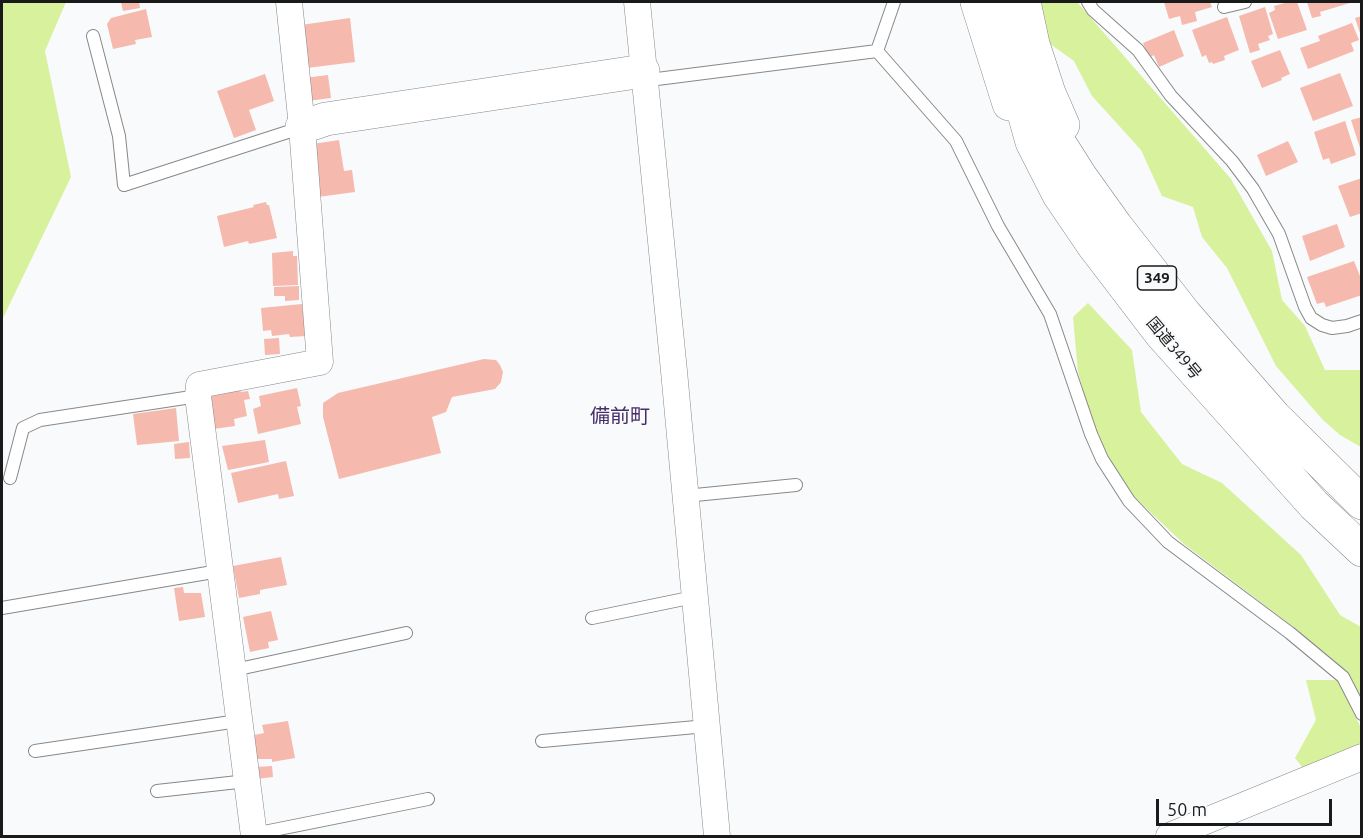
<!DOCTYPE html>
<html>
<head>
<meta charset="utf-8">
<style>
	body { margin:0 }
	#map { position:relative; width:1363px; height:838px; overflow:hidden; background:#f9fafc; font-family:Ubuntu,sans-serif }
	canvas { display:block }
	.frame { position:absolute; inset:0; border:3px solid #191a1a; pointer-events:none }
	.scale { position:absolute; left:1156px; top:799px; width:176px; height:27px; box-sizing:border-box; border:3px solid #191a1a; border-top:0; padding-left:8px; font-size:18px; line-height:21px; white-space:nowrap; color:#191a1a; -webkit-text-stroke:4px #f9fafc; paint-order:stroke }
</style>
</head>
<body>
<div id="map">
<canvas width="1363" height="838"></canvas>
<div class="frame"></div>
<div class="scale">50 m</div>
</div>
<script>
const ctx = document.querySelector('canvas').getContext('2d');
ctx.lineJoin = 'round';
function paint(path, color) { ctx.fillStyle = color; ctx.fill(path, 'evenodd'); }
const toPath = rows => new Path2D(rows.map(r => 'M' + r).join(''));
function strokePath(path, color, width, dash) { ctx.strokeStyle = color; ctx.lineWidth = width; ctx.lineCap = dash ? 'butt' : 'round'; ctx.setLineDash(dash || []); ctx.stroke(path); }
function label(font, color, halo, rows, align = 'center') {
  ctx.font = font + ' Ubuntu,"Noto Sans JP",sans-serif'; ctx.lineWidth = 4.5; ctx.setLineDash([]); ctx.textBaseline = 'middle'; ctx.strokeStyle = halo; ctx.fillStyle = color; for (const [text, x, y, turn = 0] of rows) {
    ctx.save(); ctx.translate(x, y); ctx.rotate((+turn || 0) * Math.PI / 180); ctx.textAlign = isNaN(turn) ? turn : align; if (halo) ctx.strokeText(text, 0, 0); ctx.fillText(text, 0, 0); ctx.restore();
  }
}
const green = toPath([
	[2,2,66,2,45,51,71,177,2,320],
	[1037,2,1077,2,1231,179,1272,251,1282,300,1305,326,1325,370,1361,370,1361,447,1340,435,1322,419,1276,366,1227,268,1202,237,1193,207,1162,196,1141,150,1092,96,1074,61,1046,41],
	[1088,303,1132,350,1141,412,1182,464,1222,483,1301,555,1340,615,1361,627,1361,701,1299,631,1184,544,1129,492,1097,439,1078,372,1073,317],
	[1306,680,1338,680,1361,728,1361,743,1303,768,1295,758,1316,720]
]);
const building = toPath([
	[121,2,139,2,140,8,123,11],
	[1164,2,1210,2,1212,7,1195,12,1197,21,1182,25,1180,16,1169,19],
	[1288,2,1297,2,1307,30,1278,39,1269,13,1275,10,1274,6],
	[1307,2,1353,2,1320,12,1321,16,1312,18],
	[1265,7,1273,34,1268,36,1270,40,1258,44,1260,50,1250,53,1239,16],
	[146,9,152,37,135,40,136,44,113,49,107,24,111,18],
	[1362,16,1362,36,1361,36,1355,18],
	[1227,17,1239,50,1224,56,1225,60,1213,64,1212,62,1209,63,1206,55,1202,57,1192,30],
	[350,18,355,62,307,68,301,25],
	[1352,23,1359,40,1351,43,1354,51,1308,69,1300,48,1320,41,1318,36],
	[1174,30,1184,56,1159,67,1154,55,1149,58,1143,43],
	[1280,50,1290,74,1281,78,1282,80,1262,88,1251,61],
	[1340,73,1353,106,1313,121,1300,88],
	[265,74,274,101,249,110,256,130,234,138,217,91],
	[328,75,331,98,307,101,304,78],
	[1362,117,1362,151,1361,151,1351,120],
	[1345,121,1356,155,1331,164,1329,158,1323,160,1314,132],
	[339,140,344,171,352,170,355,192,318,197,313,144],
	[1288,141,1298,162,1266,176,1257,155],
	[1362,178,1362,213,1350,217,1338,186],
	[266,202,267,205,269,205,277,238,249,244,248,241,224,247,217,216,254,207,253,205],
	[1337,224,1345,247,1310,261,1302,236],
	[293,251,293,256,297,256,298,285,273,286,272,253],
	[1354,261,1362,281,1362,295,1326,307,1324,302,1317,304,1307,277],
	[299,286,299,300,285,301,285,296,274,296,274,287],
	[302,304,306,336,290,337,289,334,272,336,271,330,263,331,261,308],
	[279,338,280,354,265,355,264,339],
	[484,359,496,360,500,365,503,372,501,382,495,389,452,397,446,412,432,417,441,453,339,479,323,417,323,403,338,393],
	[297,388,301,406,297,407,301,424,258,434,253,409,261,406,259,396],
	[240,390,241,392,248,391,250,399,244,400,247,416,234,419,235,426,213,429,209,397],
	[176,408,179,441,137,445,133,414],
	[265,440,269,462,228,470,222,446],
	[189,442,190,458,175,459,174,444],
	[286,461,294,496,279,499,278,494,238,503,231,473],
	[281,557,287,585,260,590,260,594,239,598,233,566],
	[183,587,184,593,201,593,205,617,179,621,174,588],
	[271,611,278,640,268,642,269,648,250,652,243,617],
	[288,721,295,758,272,762,272,759,255,759,250,736,264,733,262,725],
	[272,766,273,777,256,779,255,767]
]);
const lane = toPath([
	[1088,2,1093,10,1138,50,1171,96,1232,161,1253,189,1279,234,1305,307,1311,318,1322,325,1332,328,1347,326,1362,321],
	[1224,7,1245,2],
	[93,36,119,136,124,185,300,128],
	[877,51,894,2],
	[644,71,657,79,877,51,956,141,998,226,1050,314,1091,434,1102,459,1129,501,1168,542,1290,633,1343,677,1362,714],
	[10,478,23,428,40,420,198,396],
	[685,496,796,485],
	[2,608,219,571],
	[592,618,694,597],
	[234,670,406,633],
	[542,741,707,726],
	[35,751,238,721],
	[157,791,247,781],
	[254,834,428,799]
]);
const street = toPath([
	[637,2,674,371,717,836],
	[254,836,198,396,199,385,320,362,302,127,289,2],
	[1169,836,1362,757]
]);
const secondary = toPath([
	[977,2,1009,104],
	[1024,2,1033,44,1049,93,1063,125],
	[302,127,326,119,643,71]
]);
const highway = toPath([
	[999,2,1022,106,1032,142,1059,195,1093,245,1161,334,1314,505,1362,550],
	[1034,95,1053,133,1081,177,1116,226,1185,314,1275,417,1362,503]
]);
const shields = [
	[1157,278,39]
];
const shieldNames = [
	["349",1157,278]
];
const streetNames = [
	["国道349号",1174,348,50]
];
const quarterNames = [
	["備前町",620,416]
];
paint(green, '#d7f19c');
paint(building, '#f5b9ad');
strokePath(lane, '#878889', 14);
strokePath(street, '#878889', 27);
strokePath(secondary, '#878889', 34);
strokePath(highway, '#878889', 34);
strokePath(lane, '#fff', 12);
strokePath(street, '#fff', 26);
strokePath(secondary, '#fff', 33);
strokePath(highway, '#fff', 33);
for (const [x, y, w] of shields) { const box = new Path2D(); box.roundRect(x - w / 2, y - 12, w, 24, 4.5); ctx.fillStyle = '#f9fafc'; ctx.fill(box); strokePath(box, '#191a1a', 1.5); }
label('bold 15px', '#191a1a', null, shieldNames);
label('16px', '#191a1a', '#f9fafc', streetNames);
label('20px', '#482e69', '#f9fafc', quarterNames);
</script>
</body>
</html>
